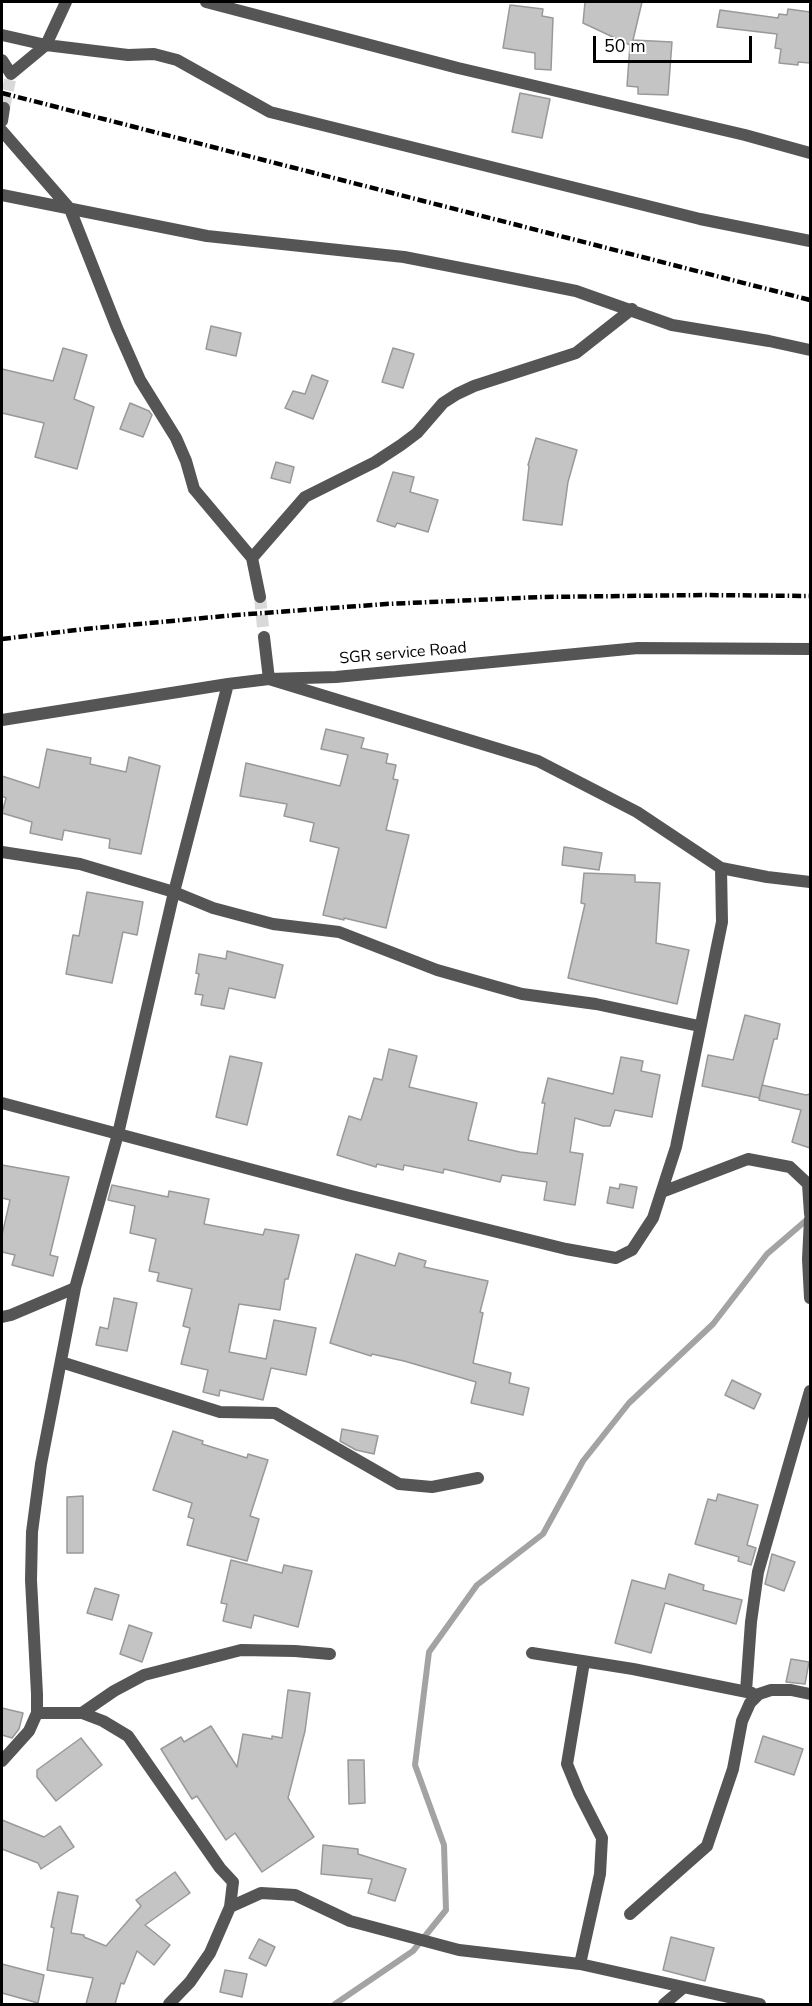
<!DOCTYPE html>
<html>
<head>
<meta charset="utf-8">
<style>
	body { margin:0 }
	#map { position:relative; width:812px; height:2006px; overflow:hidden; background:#fff; font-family:"Nunito Sans",sans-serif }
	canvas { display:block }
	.frame { position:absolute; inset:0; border:3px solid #000; pointer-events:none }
	.scale { position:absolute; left:593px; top:36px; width:159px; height:27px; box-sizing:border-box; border:3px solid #000; border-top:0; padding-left:8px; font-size:18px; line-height:21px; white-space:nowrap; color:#000; -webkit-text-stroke:4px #fff; paint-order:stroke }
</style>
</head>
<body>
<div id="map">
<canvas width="812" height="2006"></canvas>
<div class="frame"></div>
<div class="scale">50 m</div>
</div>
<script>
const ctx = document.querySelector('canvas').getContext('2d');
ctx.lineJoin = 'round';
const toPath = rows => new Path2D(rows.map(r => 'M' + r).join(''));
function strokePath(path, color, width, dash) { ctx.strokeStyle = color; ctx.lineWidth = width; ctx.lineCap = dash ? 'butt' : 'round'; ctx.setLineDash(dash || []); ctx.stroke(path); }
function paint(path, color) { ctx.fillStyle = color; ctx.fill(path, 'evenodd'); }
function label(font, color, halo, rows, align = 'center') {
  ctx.font = font + ' "Nunito Sans",sans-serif'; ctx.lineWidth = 4.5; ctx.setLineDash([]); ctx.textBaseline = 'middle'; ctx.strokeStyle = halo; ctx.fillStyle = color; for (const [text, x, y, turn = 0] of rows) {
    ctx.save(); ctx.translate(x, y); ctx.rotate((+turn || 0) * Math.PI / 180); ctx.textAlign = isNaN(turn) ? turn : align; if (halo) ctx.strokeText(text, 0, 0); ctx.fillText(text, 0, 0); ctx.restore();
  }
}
const stream = toPath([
	[335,2004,413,1951,446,1910,444,1845,415,1765,429,1652,477,1585,543,1534,583,1461,629,1403,713,1324,767,1254,810,1217]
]);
const building = toPath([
	[585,2,642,2,633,40,672,42,668,95,638,94,638,87,627,86,630,45,583,23,585,2],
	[510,5,543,9,542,16,553,18,551,70,535,69,535,53,503,48,510,5],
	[788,9,810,12,810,63,798,62,798,65,779,63,781,49,775,48,777,34,717,27,720,10,778,18,779,14,787,15,788,9],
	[520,93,550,99,542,138,512,132,520,93],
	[211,326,241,333,236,356,206,349,211,326],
	[63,348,87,355,74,399,94,407,77,469,35,457,44,423,2,413,2,369,53,381,63,348],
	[393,348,414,354,403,388,382,382,393,348],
	[312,375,328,381,313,419,285,408,293,391,305,394,312,375],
	[130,403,149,411,152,415,143,437,120,429,130,403],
	[536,438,577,450,568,482,562,525,523,520,529,466,528,465,536,438],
	[276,462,294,467,290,483,271,478,276,462],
	[393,472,414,477,410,492,438,500,428,532,397,523,395,527,377,521,393,472],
	[326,729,364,738,361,748,388,754,386,763,396,765,393,779,398,780,386,830,409,835,386,928,344,918,344,920,323,915,339,848,310,841,314,823,284,816,287,804,240,796,246,763,340,786,348,755,321,749,326,729],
	[47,749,91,758,90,764,126,772,129,757,160,766,141,854,109,848,110,839,64,830,62,840,30,833,32,822,2,813,6,798,2,796,2,776,39,788,47,749],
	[564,847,602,853,599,870,562,865,564,847],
	[584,873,635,875,635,882,660,883,656,943,689,950,677,1004,568,978,585,904,581,903,584,873],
	[87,892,143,902,137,935,123,932,112,983,66,974,73,935,79,936,87,892],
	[227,951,283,965,275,998,229,988,224,1009,201,1005,203,995,195,994,199,974,196,973,199,954,226,959,227,951],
	[745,1015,780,1024,777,1039,774,1039,759,1098,702,1086,708,1055,733,1060,745,1015],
	[389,1049,417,1056,409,1087,477,1103,468,1140,520,1152,537,1154,545,1103,542,1103,548,1078,613,1094,621,1057,643,1061,641,1071,660,1075,652,1117,615,1110,610,1126,603,1126,575,1118,570,1152,583,1154,575,1205,544,1200,547,1182,502,1175,500,1182,444,1169,443,1173,404,1165,403,1170,377,1164,376,1167,337,1155,349,1116,361,1120,374,1078,382,1080,389,1049],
	[230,1056,262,1063,247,1125,216,1117,230,1056],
	[762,1085,806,1095,810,1094,810,1148,792,1142,801,1110,759,1100,762,1085],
	[2,1165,69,1177,50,1255,58,1257,53,1276,12,1265,15,1255,2,1252,2,1235,10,1200,2,1198,2,1165],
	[620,1184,637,1187,633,1208,607,1203,610,1187,619,1189,620,1184],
	[112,1185,168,1197,169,1191,209,1199,204,1224,263,1235,265,1229,299,1235,288,1279,285,1279,280,1310,239,1304,229,1352,266,1359,274,1320,316,1328,306,1375,271,1368,263,1400,220,1390,219,1396,203,1392,208,1370,181,1364,190,1328,183,1326,192,1289,157,1281,159,1273,149,1271,156,1239,130,1233,135,1206,108,1200,112,1185],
	[399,1253,426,1261,424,1267,488,1281,480,1312,483,1313,473,1363,511,1373,509,1383,529,1388,523,1415,471,1403,476,1382,404,1361,372,1354,371,1356,330,1343,356,1254,395,1266,399,1253],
	[114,1298,137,1303,127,1351,96,1345,100,1327,108,1329,114,1298],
	[732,1380,761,1394,754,1409,725,1395,732,1380],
	[342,1429,378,1436,374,1454,356,1450,340,1441,342,1429],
	[173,1431,203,1441,202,1444,247,1458,248,1454,268,1460,250,1516,259,1519,247,1561,187,1545,194,1519,188,1517,192,1503,153,1490,173,1431],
	[718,1494,758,1505,747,1545,756,1548,751,1565,738,1561,739,1557,695,1544,708,1499,716,1501,718,1494],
	[83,1496,83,1553,67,1553,67,1497,83,1496],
	[772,1554,795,1562,784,1591,765,1584,772,1554],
	[231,1560,282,1573,284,1565,312,1571,298,1627,254,1615,251,1628,223,1621,227,1604,221,1603,231,1560],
	[669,1574,704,1585,703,1590,742,1600,736,1624,665,1603,651,1653,615,1643,632,1580,665,1589,669,1574],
	[95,1588,119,1595,112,1620,87,1613,95,1588],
	[129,1625,152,1633,142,1662,120,1654,129,1625],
	[791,1659,809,1662,805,1684,786,1682,791,1659],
	[288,1690,310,1693,305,1731,288,1798,314,1837,262,1872,235,1833,226,1840,197,1796,192,1799,161,1749,181,1737,184,1742,211,1726,237,1767,243,1734,272,1739,272,1736,282,1738,288,1690],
	[2,1708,23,1713,19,1729,12,1738,2,1735,2,1708],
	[763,1736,803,1749,794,1775,755,1762,763,1736],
	[81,1738,102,1765,56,1801,37,1777,37,1770,81,1738],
	[348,1760,364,1760,365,1803,349,1804,348,1760],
	[2,1820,44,1837,60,1826,74,1847,41,1869,38,1863,2,1849,2,1820],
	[323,1845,358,1849,358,1854,406,1869,395,1901,368,1893,372,1879,321,1874,323,1845],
	[175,1872,190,1893,145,1925,170,1945,154,1965,137,1951,124,1984,121,1983,115,2004,86,2004,93,1978,47,1970,54,1928,51,1927,58,1892,78,1896,71,1933,84,1935,84,1937,106,1946,141,1906,136,1900,175,1872],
	[671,1937,714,1948,705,1981,663,1970,671,1937],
	[259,1939,275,1947,266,1966,249,1958,259,1939],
	[2,1964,44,1975,38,2003,2,1993,2,1964],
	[225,1970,247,1974,242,1997,220,1992,225,1970]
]);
const streetTunnel = toPath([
	[4,108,10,80],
	[260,597,264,637]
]);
const street = toPath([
	[206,2,458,68,745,135,810,153],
	[2,35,46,45,128,55,154,54,177,60,270,112,700,219,810,241],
	[2,60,11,74,46,45,66,2],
	[2,121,4,108],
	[2,131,70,209,117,328,140,380,176,438,186,461,194,489,252,558,260,597],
	[2,195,207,236,404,257,481,272,576,291,672,325,769,341,810,350],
	[252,558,305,497,375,462,401,445,417,433,443,403,457,394,474,386,576,353,632,309],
	[264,637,269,679,538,761,637,812,721,868,767,877,810,882],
	[2,720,228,684,269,679,336,677,638,648,810,649],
	[2,852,80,864,174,892,213,908,273,924,339,932,437,970,522,994,596,1004,699,1026],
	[2,1103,347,1195,566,1249,616,1258,632,1250,653,1218,676,1147,722,922,721,868],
	[662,1192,748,1159,790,1167,808,1184,810,1214],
	[810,1219,808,1259,810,1298],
	[2,1317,11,1315,75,1288],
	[61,1362,220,1412,275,1413,399,1484,432,1487,478,1478],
	[532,1653,633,1669,752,1693],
	[746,1691,751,1622,758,1572,810,1391],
	[37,1713,82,1713,103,1721,128,1736,220,1868,233,1882,230,1907,210,1953,190,1982,169,2004],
	[82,1713,114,1691,144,1675,241,1650,295,1651,330,1654],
	[2,1761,29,1731,37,1713,37,1694,31,1580,32,1532,41,1464,75,1288,118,1134,174,892,228,684],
	[230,1907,261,1893,295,1895,350,1921,459,1950,580,1964,760,2004],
	[630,1914,707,1846,733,1769,742,1721,750,1703,759,1694,771,1690,791,1690,810,1694],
	[580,1964,600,1874,602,1838,579,1793,567,1764,584,1662],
	[664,2004,683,1988]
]);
const rail = toPath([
	[2,93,810,300],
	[2,639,85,629,236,615,386,604,542,597,705,595,810,596]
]);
const streetNames = [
	["SGR service Road",403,654,-5]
];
strokePath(stream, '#a3a3a3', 6);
paint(building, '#c4c4c4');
strokePath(building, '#999', 1.5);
strokePath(streetTunnel, '#d9d9d9', 12, [12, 6]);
strokePath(street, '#555', 12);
strokePath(rail, '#000', 4.5, [9, 3, 1.5, 3]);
label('16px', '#000', '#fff', streetNames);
</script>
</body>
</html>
